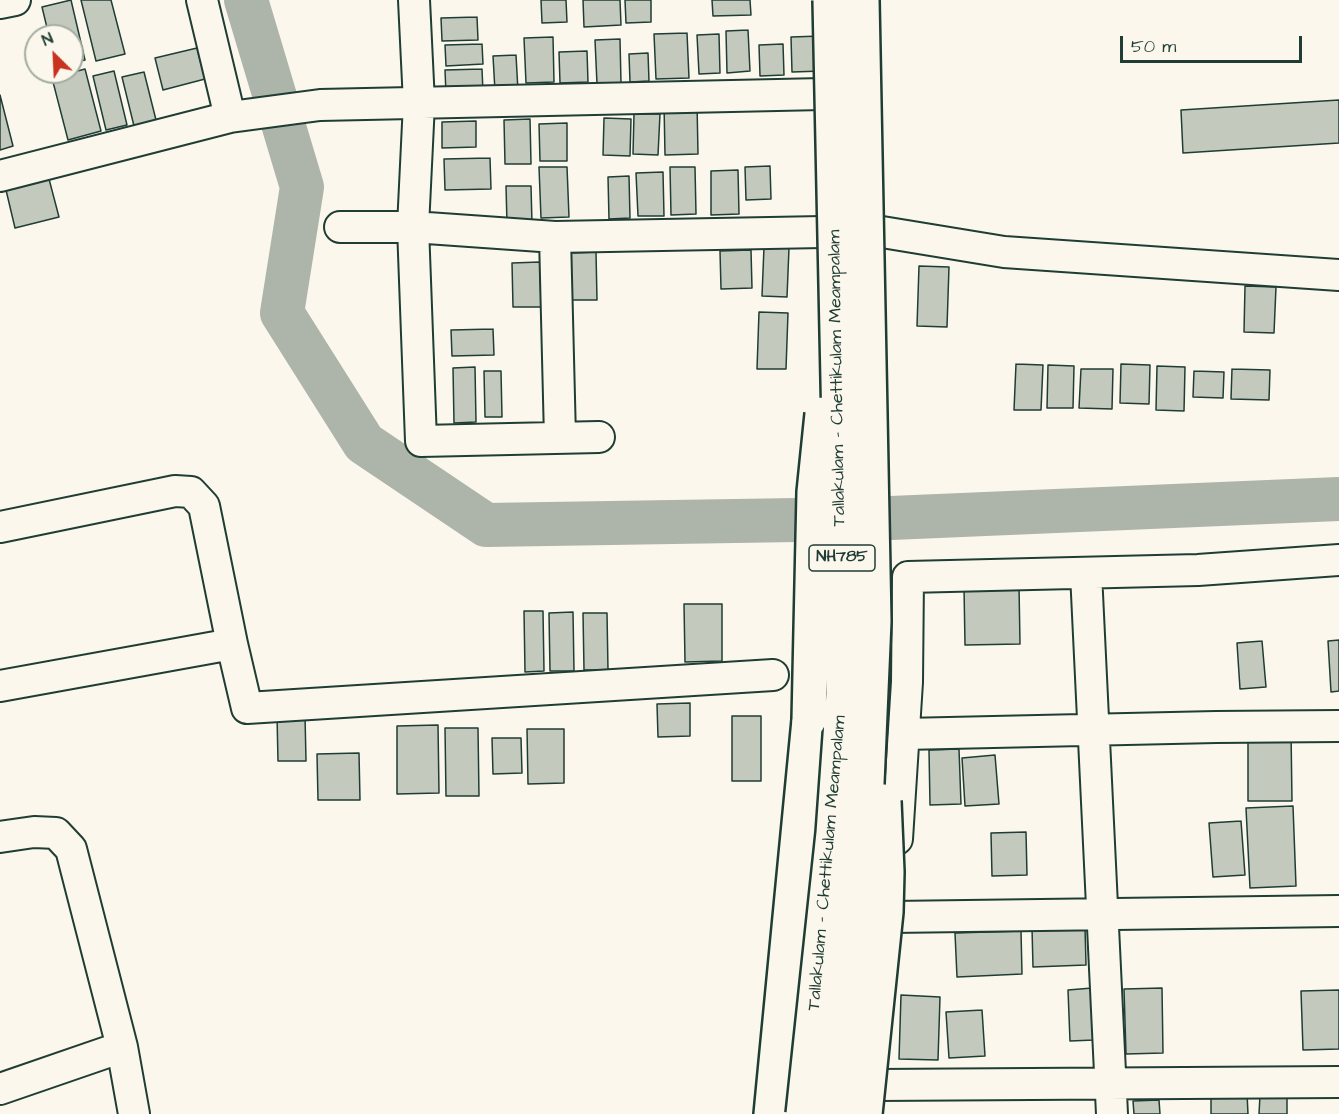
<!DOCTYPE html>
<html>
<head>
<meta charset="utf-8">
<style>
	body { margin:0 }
	#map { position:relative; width:1339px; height:1114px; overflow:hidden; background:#fbf7ec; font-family:"Architects Daughter",sans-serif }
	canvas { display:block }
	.north { position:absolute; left:24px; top:24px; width:60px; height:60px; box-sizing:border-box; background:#fbf7ec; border:2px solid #a3ada2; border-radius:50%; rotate:336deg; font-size:16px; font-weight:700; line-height:24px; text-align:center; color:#1f3d34 }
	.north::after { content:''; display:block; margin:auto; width:21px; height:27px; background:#c8321e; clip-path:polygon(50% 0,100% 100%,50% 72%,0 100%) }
	.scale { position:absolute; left:1120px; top:36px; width:182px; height:27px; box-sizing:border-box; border:3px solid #1f3d34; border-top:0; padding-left:8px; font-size:18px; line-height:21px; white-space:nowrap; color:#1f3d34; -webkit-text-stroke:4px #fbf7ec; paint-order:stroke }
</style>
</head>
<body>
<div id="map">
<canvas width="1339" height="1114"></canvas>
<div class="north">N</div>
<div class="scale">50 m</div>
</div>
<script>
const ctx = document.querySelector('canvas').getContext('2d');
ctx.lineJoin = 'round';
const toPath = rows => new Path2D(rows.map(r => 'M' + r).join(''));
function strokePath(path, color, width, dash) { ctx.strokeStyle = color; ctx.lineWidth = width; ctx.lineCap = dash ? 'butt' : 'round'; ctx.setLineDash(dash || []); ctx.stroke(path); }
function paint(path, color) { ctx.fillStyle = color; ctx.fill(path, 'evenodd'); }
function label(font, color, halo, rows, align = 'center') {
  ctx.font = font + ' "Architects Daughter",sans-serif'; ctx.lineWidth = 5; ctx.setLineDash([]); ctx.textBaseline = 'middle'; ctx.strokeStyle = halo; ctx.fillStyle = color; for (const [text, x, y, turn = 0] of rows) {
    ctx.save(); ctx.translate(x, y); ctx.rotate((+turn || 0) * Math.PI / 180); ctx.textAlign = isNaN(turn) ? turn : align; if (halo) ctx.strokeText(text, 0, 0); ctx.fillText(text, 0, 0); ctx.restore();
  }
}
const river = toPath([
	[246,0,302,187,282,313,364,443,486,525,797,520],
	[891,518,1339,499]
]);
const building = toPath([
	[71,0,85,60,72,63,72,36,49,36,42,7,71,0],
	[81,0,111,0,125,54,96,61,81,0],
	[541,0,566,0,567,22,542,23,541,0],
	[583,0,620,0,621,25,584,27,583,0],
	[625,0,651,0,651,22,626,23,625,0],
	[712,0,750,0,751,15,713,16,712,0],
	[477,17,478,40,442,41,441,18,477,17],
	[748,30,750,71,727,73,726,31,748,30],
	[687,33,689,78,656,79,654,34,687,33],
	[719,34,720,73,699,74,697,35,719,34],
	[821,36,822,71,792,72,791,37,821,36],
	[553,37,554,82,526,83,524,38,553,37],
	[620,39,621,83,597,84,595,40,620,39],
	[482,44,483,64,446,66,445,45,482,44],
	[783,44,784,75,760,76,759,45,783,44],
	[197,48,205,79,163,90,155,58,197,48],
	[587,51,588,82,560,83,559,52,587,51],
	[648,53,649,81,630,82,629,54,648,53],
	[516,55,518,91,495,91,493,56,516,55],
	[85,69,101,131,68,140,52,78,85,69],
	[482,69,483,92,446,94,445,70,482,69],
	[114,71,127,125,106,130,93,76,114,71],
	[144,72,156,120,134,126,122,77,144,72],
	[0,95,13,146,0,150,0,95],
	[1339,100,1339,143,1183,153,1181,110,1339,100],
	[697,103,698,154,665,155,664,104,697,103],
	[634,114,660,114,658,155,633,154,634,114],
	[604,118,631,119,630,156,603,155,604,118],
	[530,119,531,164,505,164,504,120,530,119],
	[476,121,476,147,442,148,442,122,476,121],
	[567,123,567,161,540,161,539,124,567,123],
	[490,158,491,189,445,190,444,159,490,158],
	[770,166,771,199,746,200,745,167,770,166],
	[539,167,567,167,569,217,541,218,539,167],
	[670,167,695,167,696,214,671,215,670,167],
	[738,170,739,214,711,215,711,171,738,170],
	[663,172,664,216,638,216,636,173,663,172],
	[629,176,630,218,609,219,608,177,629,176],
	[49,179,59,217,15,228,6,190,49,179],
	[506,186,531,186,532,224,507,224,506,186],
	[764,247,789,248,787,297,762,296,764,247],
	[751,250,752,288,721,289,720,251,751,250],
	[596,252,597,300,571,300,570,253,596,252],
	[540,262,541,307,513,307,512,263,540,262],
	[919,266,949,267,947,327,917,326,919,266],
	[1245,286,1276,287,1274,333,1244,332,1245,286],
	[759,312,788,313,786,369,757,369,759,312],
	[493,329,494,355,452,356,451,330,493,329],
	[1016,364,1043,365,1041,410,1014,410,1016,364],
	[1121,364,1150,365,1149,404,1120,403,1121,364],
	[1048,365,1074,366,1073,408,1047,408,1048,365],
	[1157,366,1185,367,1184,411,1156,410,1157,366],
	[475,367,476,422,454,423,453,368,475,367],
	[1081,369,1113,369,1112,409,1079,408,1081,369],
	[1232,369,1270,370,1269,400,1231,399,1232,369],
	[484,371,501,371,502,417,485,417,484,371],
	[1194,371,1224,372,1223,398,1193,397,1194,371],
	[1019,586,1020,644,965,645,964,587,1019,586],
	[684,604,722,604,722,661,685,662,684,604],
	[524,611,543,611,544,671,525,672,524,611],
	[573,612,574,671,550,671,549,613,573,612],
	[583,613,607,613,608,670,584,670,583,613],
	[1339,640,1339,691,1331,692,1328,641,1339,640],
	[1262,641,1266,687,1240,689,1237,643,1262,641],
	[690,703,690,736,658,737,657,704,690,703],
	[305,715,306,761,278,761,277,716,305,715],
	[732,716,761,716,761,781,732,781,732,716],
	[438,725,439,793,397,794,397,726,438,725],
	[445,728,478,728,479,796,446,796,445,728],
	[527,729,564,729,564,783,528,784,527,729],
	[1248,731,1291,731,1292,801,1248,801,1248,731],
	[492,738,521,738,522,773,493,774,492,738],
	[959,749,961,804,930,805,929,750,959,749],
	[359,753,360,800,318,800,317,754,359,753],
	[995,755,999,804,965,806,962,758,995,755],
	[1293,806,1296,886,1250,888,1246,808,1293,806],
	[1241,821,1245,875,1213,877,1209,823,1241,821],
	[1026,832,1027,875,992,876,991,833,1026,832],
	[1085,927,1086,965,1033,967,1032,928,1085,927],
	[1021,931,1022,974,957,977,955,933,1021,931],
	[1092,988,1094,1040,1070,1041,1068,990,1092,988],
	[1162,988,1163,1053,1126,1054,1124,989,1162,988],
	[1339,990,1339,1049,1303,1050,1301,991,1339,990],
	[901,995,940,997,938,1060,899,1059,901,995],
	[982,1010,985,1056,949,1058,946,1012,982,1010],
	[1211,1093,1247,1093,1248,1114,1211,1114,1211,1093],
	[1260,1095,1287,1096,1287,1114,1259,1114,1260,1095],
	[1159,1100,1160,1114,1134,1114,1133,1101,1159,1100]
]);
const minor = toPath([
	[202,0,230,117],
	[414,0,419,103,413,227,421,441,599,437],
	[0,3,15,0],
	[0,176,230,117,320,105,823,94],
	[340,227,413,227,555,237,876,231,1004,252,1339,275],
	[555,237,560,438],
	[0,527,175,491,191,492,204,506,232,644],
	[1086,573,1112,1114],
	[0,686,232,644,247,708,773,675],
	[904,734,1216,727,1339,726],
	[0,837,34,832,56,833,71,849,122,1047,0,1089],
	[897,839,907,682,908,577,1198,570,1339,560],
	[892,917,1339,911],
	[122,1047,134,1114],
	[877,1085,1339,1082]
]);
const highway = toPath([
	[771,1114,809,720]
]);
const highwayBridge = toPath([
	[809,720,814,492,822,414],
	[803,1114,833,833,843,694,842,570,830,0],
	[833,1114,865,829,874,621,862,0],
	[865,1114,886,912,887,872,884,801]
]);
const shields = [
	[842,558,66]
];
const shieldNames = [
	["NH785",842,558]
];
const streetNames = [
	["Tallakulam - Chettikulam Meampalam",838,378,-91],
	["Tallakulam - Chettikulam Meampalam",828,863,-85]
];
strokePath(river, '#adb4aa', 44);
paint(building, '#c4c9be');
strokePath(building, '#1f3d34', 1.5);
strokePath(minor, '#1f3d34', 34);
strokePath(highway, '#1f3d34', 38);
strokePath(minor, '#fbf7ec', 30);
strokePath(highway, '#fbf7ec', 33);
strokePath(highwayBridge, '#1f3d34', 38, []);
strokePath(highwayBridge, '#fbf7ec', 33);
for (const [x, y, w] of shields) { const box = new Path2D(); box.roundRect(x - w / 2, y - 13, w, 26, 4.5); ctx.fillStyle = '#fbf7ec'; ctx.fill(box); strokePath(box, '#1f3d34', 1.5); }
label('bold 16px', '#1f3d34', null, shieldNames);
label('18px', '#1f3d34', '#fbf7ec', streetNames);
</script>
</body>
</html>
